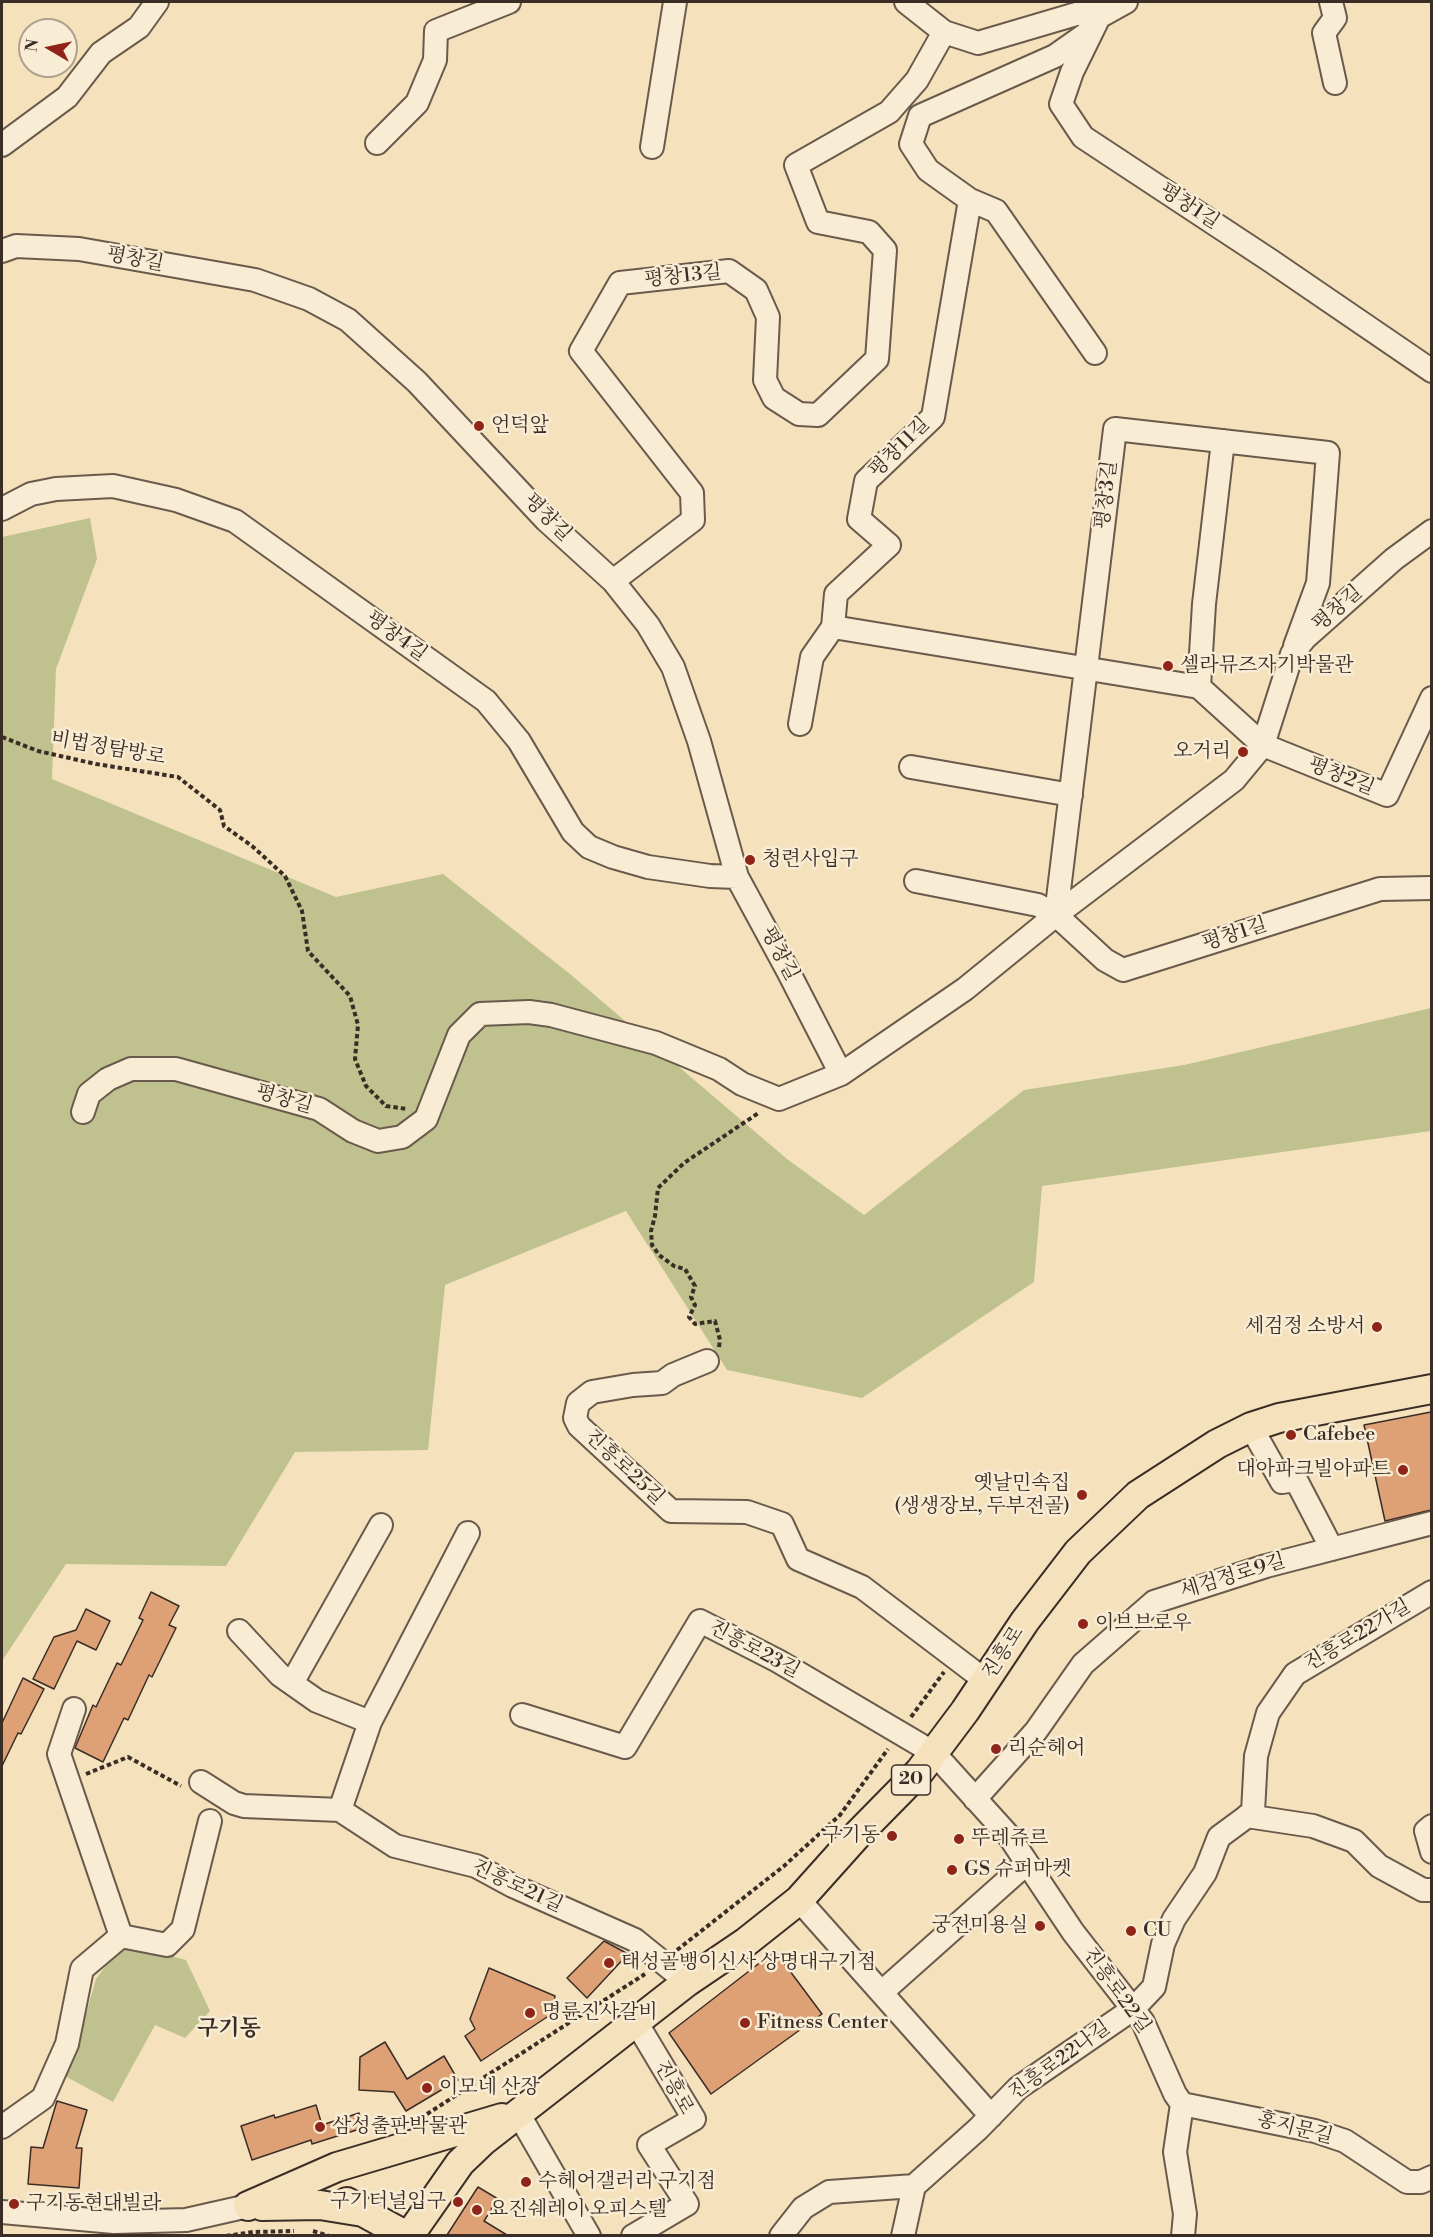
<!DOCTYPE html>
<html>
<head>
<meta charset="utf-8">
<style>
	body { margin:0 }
	#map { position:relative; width:1433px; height:2237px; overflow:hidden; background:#f5e2bd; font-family:"Libre Bodoni",serif }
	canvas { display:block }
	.frame { position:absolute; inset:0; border:3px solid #3a2d26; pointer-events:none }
	.north { position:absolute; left:18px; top:18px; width:60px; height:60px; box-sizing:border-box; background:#f8ecd4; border:2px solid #aca08e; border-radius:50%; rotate:279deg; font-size:16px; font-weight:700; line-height:24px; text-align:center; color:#3a2d26 }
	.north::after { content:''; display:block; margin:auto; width:21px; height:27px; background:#8f2418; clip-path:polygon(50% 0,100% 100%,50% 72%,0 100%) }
</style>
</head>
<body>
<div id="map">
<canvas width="1433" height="2237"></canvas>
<div class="frame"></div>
<div class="north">N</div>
</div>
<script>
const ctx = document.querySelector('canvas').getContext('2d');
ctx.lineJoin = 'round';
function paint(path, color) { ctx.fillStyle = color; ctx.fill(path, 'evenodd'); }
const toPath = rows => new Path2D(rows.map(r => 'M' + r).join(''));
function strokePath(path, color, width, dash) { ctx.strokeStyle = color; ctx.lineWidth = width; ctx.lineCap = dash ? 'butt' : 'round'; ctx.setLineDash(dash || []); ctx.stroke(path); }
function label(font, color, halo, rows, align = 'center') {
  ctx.font = font + ' "Libre Bodoni","Noto Serif KR",serif'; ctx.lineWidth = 5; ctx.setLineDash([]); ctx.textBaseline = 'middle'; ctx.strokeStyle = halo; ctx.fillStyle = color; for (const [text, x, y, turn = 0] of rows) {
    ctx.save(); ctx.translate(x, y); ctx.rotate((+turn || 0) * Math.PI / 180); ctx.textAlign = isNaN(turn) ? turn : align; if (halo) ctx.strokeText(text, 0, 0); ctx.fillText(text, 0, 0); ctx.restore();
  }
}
const green = toPath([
	[90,518,97,559,56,669,52,779,336,897,443,874,570,974,787,1159,864,1215,1024,1090,1184,1065,1431,1008,1431,1131,1042,1186,1034,1282,862,1398,727,1370,626,1211,445,1285,428,1450,295,1452,226,1566,66,1564,2,1661,2,537],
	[123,1942,186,1960,210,2011,185,2038,155,2025,113,2102,63,2075,79,2038,96,1979]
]);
const building = toPath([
	[1431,1412,1431,1510,1385,1521,1364,1425,1431,1412],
	[151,1592,179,1606,169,1625,176,1628,152,1677,149,1675,128,1720,124,1718,103,1762,75,1748,93,1705,96,1707,117,1663,121,1665,143,1620,139,1618,151,1592],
	[86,1609,110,1621,96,1650,77,1641,54,1689,33,1679,54,1637,76,1630,86,1609],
	[23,1678,44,1689,21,1734,18,1733,2,1766,2,1723,23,1678],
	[604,1941,628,1954,587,1998,567,1978,604,1941],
	[775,1951,822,2014,711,2094,669,2033,775,1951],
	[489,1968,555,1996,553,2013,481,2061,465,2036,475,2029,470,2019,489,1968],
	[385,2042,407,2079,444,2056,458,2080,406,2111,394,2092,359,2090,360,2057,385,2042],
	[57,2101,87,2110,76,2148,82,2148,79,2188,28,2184,31,2147,43,2148,57,2101],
	[316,2105,322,2125,359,2113,363,2128,312,2144,311,2140,252,2160,241,2126,274,2115,275,2118,316,2105],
	[478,2187,498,2199,484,2221,507,2235,447,2235,478,2187]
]);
const path = toPath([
	[2,737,38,751,96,764,178,777,220,810,224,826,252,846,285,876,302,911,308,951,350,996,358,1025,355,1059,366,1086,386,1106,407,1109],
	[719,1347,720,1340,715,1321,695,1324,689,1317,695,1305,691,1297,695,1286,685,1269,674,1266,659,1255,652,1245,651,1231,655,1216,658,1188,684,1163,760,1112],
	[911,1717,944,1672],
	[86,1774,128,1757,181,1786],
	[677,1950,784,1866,840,1815,888,1749],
	[427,2114,645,1974],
	[313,2231,329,2236],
	[226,2236,253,2232,294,2231]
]);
const minor = toPath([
	[906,2,944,32,978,43,1100,7],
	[1126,2,1099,17,1072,72,1061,104,1083,137,1271,261,1432,371],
	[1331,2,1335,18,1324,33,1335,83],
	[377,143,417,103,435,60,436,31,509,2],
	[2,145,67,97,101,53,139,27,157,2],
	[652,147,675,2],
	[970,200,996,211,1095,353],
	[2,251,16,246,79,249,255,280,309,299,348,320,417,382,546,520,613,581,648,625,673,667,699,741,737,877,788,971,841,1074],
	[2,509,31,494,56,489,113,486,176,500,235,521,486,701,519,741,573,832,589,847,613,857,648,867,710,876,737,877],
	[613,581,693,520,692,493,581,351,620,283,729,271,756,290,768,317,765,380,774,398,799,414,818,415,877,359,885,250,869,232,818,222,796,165,889,112,917,80,944,32],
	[833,627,1199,687,1263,745,1387,795,1432,698],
	[1199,687,1204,604,1223,441],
	[800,724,812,657,833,627,836,594,889,545,859,519,866,481,933,417,970,200,928,170,911,144,920,116,1055,56,1092,30,1086,11],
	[911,767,1071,795],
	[916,881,1038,905,1056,915,1105,960,1123,970,1380,889,1432,888],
	[1056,915,1115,429,1328,453,1318,583,1295,646],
	[83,1112,89,1094,108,1079,131,1069,176,1069,319,1109,353,1131,378,1141,402,1137,426,1119,459,1035,480,1014,529,1012,551,1015,656,1043,719,1069,742,1084,779,1099,841,1074,965,989,1056,915,1234,780,1263,745,1292,654,1305,638,1394,559,1432,531],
	[707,1361,673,1375,662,1383,633,1385,592,1392,578,1403,575,1418,579,1426,671,1511,747,1512,782,1524,798,1559,862,1587,986,1681],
	[1251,1427,1282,1482,1296,1480,1332,1549],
	[468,1533,370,1722,340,1810,395,1846,476,1866,513,1886,635,1940,687,1982],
	[239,1631,280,1675,317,1701,370,1722],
	[292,1683,381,1525],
	[74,1709,59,1754,121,1936],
	[522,1715,625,1747,700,1621,778,1661,934,1753,1009,1836,1073,1932,1143,2022,1175,2094,1182,2104,1175,2152,1185,2214,1183,2236],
	[201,1782,234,1803,244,1806,340,1810],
	[975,1799,1036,1731,1083,1664,1154,1602,1266,1566,1432,1523],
	[1247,1816,1313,1826,1354,1841,1379,1866,1423,1890,1432,1890],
	[1432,1826,1426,1831,1432,1852],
	[799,1900,991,2116],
	[121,1936,167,1945,183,1929,210,1821],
	[882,1992,1027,1863],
	[1182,2104,1315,2131,1345,2141,1407,2182,1421,2182,1432,2177],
	[518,2113,589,2236],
	[2,2127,43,2098,67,2044,82,1969,121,1936],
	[2,2212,114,2222,186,2220,248,2206],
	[633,2236,687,2204,649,2145,694,2119,636,2022],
	[781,2236,803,2208,829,2192,914,2186],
	[903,2236,914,2186,978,2129,1018,2088,1133,2009,1154,1987,1163,1944,1174,1919,1205,1873,1219,1837,1253,1812,1256,1756,1268,1713,1295,1674,1432,1592]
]);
const major = toPath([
	[347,2202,363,2212,407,2236],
	[248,2206,337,2167,502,2118],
	[262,2206,320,2205,363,2212],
	[409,2236,460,2163,483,2141,687,1982,746,1942,799,1900,859,1833,920,1771,965,1711,1025,1621,1078,1552,1138,1495,1217,1444,1251,1427,1279,1418,1432,1389]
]);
const markers = [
	[479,426,6,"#8f2418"],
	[1168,666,6,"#8f2418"],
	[1243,752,6,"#8f2418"],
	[750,860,6,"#8f2418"],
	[1377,1327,6,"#8f2418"],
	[1291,1435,6,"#8f2418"],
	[1403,1470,6,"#8f2418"],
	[1082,1495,6,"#8f2418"],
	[1083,1624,6,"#8f2418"],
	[996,1749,6,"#8f2418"],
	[892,1836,6,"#8f2418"],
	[959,1839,6,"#8f2418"],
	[952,1870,6,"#8f2418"],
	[1040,1926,6,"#8f2418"],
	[1131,1931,6,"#8f2418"],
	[609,1963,6,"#8f2418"],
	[530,2013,6,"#8f2418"],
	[745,2023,6,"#8f2418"],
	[427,2088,6,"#8f2418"],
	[320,2127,6,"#8f2418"],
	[526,2182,6,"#8f2418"],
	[458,2202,6,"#8f2418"],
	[14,2204,6,"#8f2418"],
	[477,2210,6,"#8f2418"]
];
const shields = [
	[911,1780,39]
];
const shieldNames = [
	["20",911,1780]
];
const streetNames = [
	["평창1길",1189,207,33],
	["평창길",135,260,11],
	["평창13길",683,277,-6],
	["평창11길",900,448,-45],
	["평창3길",1107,495,-83],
	["평창길",547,518,45],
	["평창길",1338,609,-41],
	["평창4길",396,637,36],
	["비법정탐방로",108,749,10],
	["평창2길",1341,777,22],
	["평창1길",1235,935,-18],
	["평창길",779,954,62],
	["평창길",284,1100,16],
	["진흥로25길",624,1468,43],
	["세검정로9길",1233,1577,-17],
	["진흥로22가길",1358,1636,-31],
	["진흥로23길",754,1650,28],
	["진흥로",1004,1653,-57],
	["진흥로21길",517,1887,25],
	["진흥로22길",1116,1991,54],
	["진흥로22나길",1060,2061,-36],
	["진흥로",673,2088,61],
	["홍지문길",1295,2129,14]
];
const poiNames = [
	["언덕앞",491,426],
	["셀라뮤즈자기박물관",1180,666],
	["오거리",1231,752,"right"],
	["청련사입구",762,860],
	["세검정 소방서",1365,1327,"right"],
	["Cafebee",1303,1435],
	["대아파크빌아파트",1391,1470,"right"],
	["옛날민속집",1070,1484,"right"],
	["(생생장보, 두부전골)",1070,1507,"right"],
	["이브브로우",1095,1624],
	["리순헤어",1008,1749],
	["구기동",880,1836,"right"],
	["뚜레쥬르",971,1839],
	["GS 슈퍼마켓",964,1870],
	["궁전미용실",1028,1926,"right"],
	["CU",1143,1931],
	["태성골뱅이신사 상명대구기점",621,1963],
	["명륜진사갈비",542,2013],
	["Fitness Center",757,2023],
	["이모네 산장",439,2088],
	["삼성출판박물관",332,2127],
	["수헤어갤러리 구기점",538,2182],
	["구기터널입구",446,2202,"right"],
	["구기동현대빌라",26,2204],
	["요진쉐레이 오피스텔",489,2210]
];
const quarterNames = [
	["구기동",229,2030]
];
paint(green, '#bfc28f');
paint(building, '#dea176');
strokePath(building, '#3a2d26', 1.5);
strokePath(minor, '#695a4c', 26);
strokePath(major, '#3a2d26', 32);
strokePath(path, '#3a2d26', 4, [4.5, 3]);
strokePath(minor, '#f8ecd4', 22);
strokePath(major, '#f5e2bd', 28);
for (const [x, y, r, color] of markers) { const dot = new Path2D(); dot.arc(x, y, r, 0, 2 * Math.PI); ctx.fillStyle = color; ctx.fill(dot); strokePath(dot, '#f8ecd4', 2); }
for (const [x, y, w] of shields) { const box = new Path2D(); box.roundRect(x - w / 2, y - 15, w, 30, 4.5); ctx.fillStyle = '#f8ecd4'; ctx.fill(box); strokePath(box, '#3a2d26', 1.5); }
label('bold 18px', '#3a2d26', null, shieldNames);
label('20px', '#3a2d26', '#f8ecd4', streetNames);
label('20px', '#3a2d26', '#f8ecd4', poiNames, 'left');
label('bold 22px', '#3a2d26', '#f8ecd4', quarterNames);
</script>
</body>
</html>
